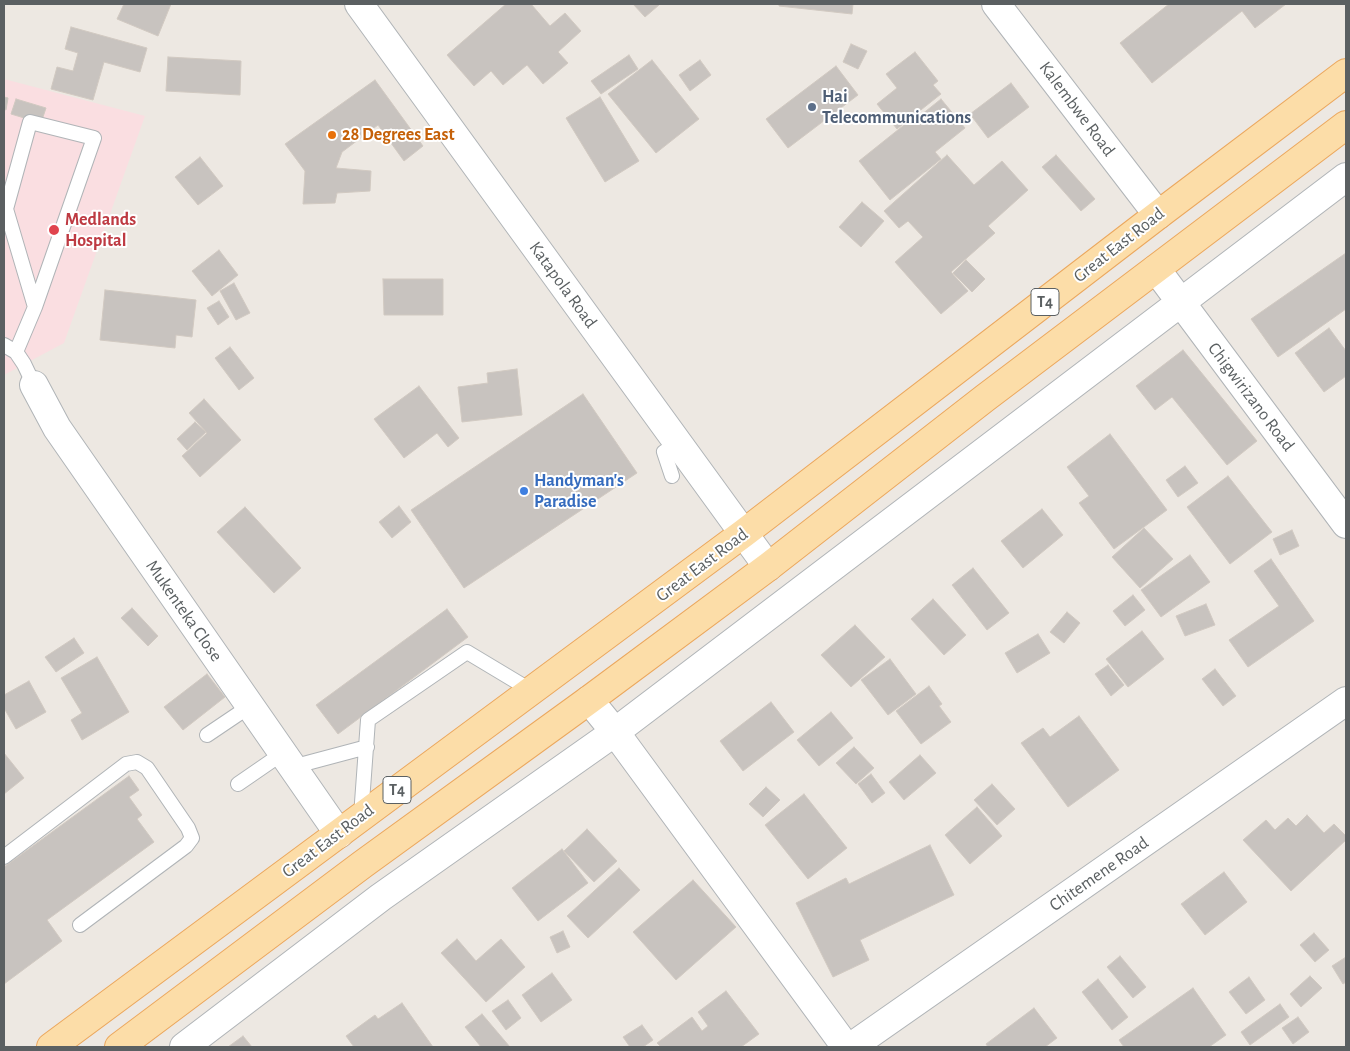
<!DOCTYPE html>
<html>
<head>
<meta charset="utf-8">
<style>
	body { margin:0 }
	#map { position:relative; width:1350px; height:1051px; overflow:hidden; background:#ede8e2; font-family:"Alegreya Sans",sans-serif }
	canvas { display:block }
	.frame { position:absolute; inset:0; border:5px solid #5b6062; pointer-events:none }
</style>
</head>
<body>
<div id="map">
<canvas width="1350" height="1051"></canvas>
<div class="frame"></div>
</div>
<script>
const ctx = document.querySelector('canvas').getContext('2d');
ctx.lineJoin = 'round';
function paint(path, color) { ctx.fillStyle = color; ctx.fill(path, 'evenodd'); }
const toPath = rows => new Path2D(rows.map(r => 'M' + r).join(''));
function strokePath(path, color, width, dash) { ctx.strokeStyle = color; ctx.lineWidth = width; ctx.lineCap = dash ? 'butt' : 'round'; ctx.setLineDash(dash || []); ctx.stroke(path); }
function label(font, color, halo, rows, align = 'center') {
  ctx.font = font + ' "Alegreya Sans",sans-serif'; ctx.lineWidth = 4; ctx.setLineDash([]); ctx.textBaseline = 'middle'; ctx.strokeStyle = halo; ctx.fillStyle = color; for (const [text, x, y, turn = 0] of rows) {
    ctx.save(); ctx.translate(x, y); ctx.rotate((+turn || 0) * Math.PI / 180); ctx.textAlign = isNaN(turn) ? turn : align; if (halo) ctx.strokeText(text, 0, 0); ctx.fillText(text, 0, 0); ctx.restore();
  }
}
const medical = toPath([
	[4,79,145,116,64,343,4,375]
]);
const building = toPath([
	[124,4,171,4,158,36,117,19,124,4],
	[506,4,531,4,550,26,565,13,581,31,558,52,568,63,543,84,527,65,503,85,491,71,474,86,447,55,506,4],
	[633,4,659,4,659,5,645,17,633,4],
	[779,4,853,4,852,14,779,6,779,4],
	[1169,4,1286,4,1255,28,1242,11,1152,83,1120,43,1169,4],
	[71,27,147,48,140,72,104,62,93,100,51,89,57,67,73,71,78,53,65,49,71,27],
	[851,44,867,51,858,69,843,62,851,44],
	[915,52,938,81,933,85,941,94,897,129,877,104,897,88,886,74,915,52],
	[629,55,638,69,601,94,591,81,629,55],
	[168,57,241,61,240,95,166,91,168,57],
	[652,60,699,119,656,153,608,94,652,60],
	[700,60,711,75,690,91,679,75,700,60],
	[836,66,858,95,788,148,766,119,836,66],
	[375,80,423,146,404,161,378,125,342,152,336,168,371,171,370,191,337,193,335,203,303,204,305,171,285,144,375,80],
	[1011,83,1029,107,988,138,970,114,1011,83],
	[4,97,8,98,6,110,4,109,4,97],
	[600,97,639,161,605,182,566,118,600,97],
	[16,99,46,108,41,123,11,114,16,99],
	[941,99,965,128,935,152,941,159,890,200,859,161,919,113,921,115,941,99],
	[947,155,974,185,1002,161,1028,190,988,226,995,233,951,272,968,291,941,314,895,262,923,237,908,221,899,228,884,211,947,155],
	[1056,155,1095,199,1081,211,1042,167,1056,155],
	[200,157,223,186,198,205,175,177,200,157],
	[862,202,884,221,861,247,839,227,862,202],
	[219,250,238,275,212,296,192,271,219,250],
	[1346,253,1346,309,1278,357,1251,319,1346,253],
	[966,260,985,279,972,292,953,273,966,260],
	[383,279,443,279,443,315,384,315,383,279],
	[234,283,250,313,236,320,220,291,234,283],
	[105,290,196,300,192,337,176,335,175,348,100,340,105,290],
	[219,301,229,317,218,325,207,308,219,301],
	[1329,328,1346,351,1346,376,1324,392,1295,353,1329,328],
	[230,347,254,378,239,390,215,358,230,347],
	[1183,350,1257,441,1227,465,1172,397,1155,410,1136,386,1183,350],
	[517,369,522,415,462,422,458,387,488,383,487,373,517,369],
	[419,386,459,438,448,447,437,433,404,458,374,419,419,386],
	[583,394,637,473,464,588,411,510,583,394],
	[204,399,241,440,200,477,182,456,207,433,189,413,204,399],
	[195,422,206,432,187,450,177,439,195,422],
	[1110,434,1167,510,1114,549,1079,503,1089,496,1067,467,1110,434],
	[1185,466,1198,483,1178,497,1166,480,1185,466],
	[1228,476,1272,532,1230,564,1187,507,1228,476],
	[399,506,411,522,392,538,379,522,399,506],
	[245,507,301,568,274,593,217,532,245,507],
	[1042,509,1063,535,1023,568,1001,541,1042,509],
	[1144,528,1173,559,1140,588,1112,557,1144,528],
	[1292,530,1299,546,1280,555,1273,539,1292,530],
	[1190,555,1210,582,1161,617,1141,590,1190,555],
	[1271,559,1314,621,1248,667,1229,640,1279,606,1254,571,1271,559],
	[973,568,1009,613,987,630,952,585,973,568],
	[1133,595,1145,610,1125,626,1113,611,1133,595],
	[933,599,966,635,944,655,911,619,933,599],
	[1206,604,1215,625,1185,636,1176,616,1206,604],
	[132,608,158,636,148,646,121,618,132,608],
	[447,609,468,637,338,734,316,705,447,609],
	[1067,612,1080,623,1064,643,1050,632,1067,612],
	[855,625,885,657,851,687,821,655,855,625],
	[1142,631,1164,659,1128,687,1106,659,1142,631],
	[1038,634,1050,653,1017,673,1005,653,1038,634],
	[74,638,84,653,56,672,45,657,74,638],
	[97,657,129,712,82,740,71,720,82,713,61,678,97,657],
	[890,659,916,694,888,715,861,680,890,659],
	[1108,665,1124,685,1111,696,1095,674,1108,665],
	[1215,669,1236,696,1223,706,1202,679,1215,669],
	[207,674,225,697,183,730,164,707,207,674],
	[29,681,46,712,16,729,4,708,4,695,29,681],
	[929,686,942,704,939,706,951,722,921,744,896,711,929,686],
	[771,702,794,732,743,771,720,741,771,702],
	[831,712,853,738,819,766,797,740,831,712],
	[1079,716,1119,770,1068,807,1021,743,1043,728,1050,737,1079,716],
	[854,747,874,768,856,784,836,763,854,747],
	[4,753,24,778,4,794,4,753],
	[920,755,936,773,904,800,889,782,920,755],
	[871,774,885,793,872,803,858,784,871,774],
	[129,776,139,790,129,797,142,815,137,819,154,842,47,920,62,941,4,984,4,867,129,776],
	[992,784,1015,809,997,825,974,800,992,784],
	[766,787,780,800,763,817,749,804,766,787],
	[804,794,847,848,808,879,765,825,804,794],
	[977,807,1002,836,970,864,945,835,977,807],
	[1307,815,1324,833,1334,824,1346,836,1346,840,1291,891,1243,840,1266,820,1275,830,1288,818,1296,826,1307,815],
	[587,829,617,861,594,882,564,851,587,829],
	[930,845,954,895,860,940,869,960,833,977,796,903,846,878,849,884,930,845],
	[562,849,588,883,538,921,512,888,562,849],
	[619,868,640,890,588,938,567,916,619,868],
	[1224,872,1247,902,1205,935,1181,904,1224,872],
	[693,880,736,927,676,980,633,932,693,880],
	[563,931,570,947,557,953,550,937,563,931],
	[1314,933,1329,950,1315,962,1300,945,1314,933],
	[457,939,476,961,501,939,525,967,486,1002,441,953,457,939],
	[1120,956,1146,987,1133,998,1107,967,1120,956],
	[1346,957,1346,982,1343,984,1332,966,1346,957],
	[552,973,572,1000,541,1022,522,995,552,973],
	[1310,976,1322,988,1301,1007,1290,994,1310,976],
	[1249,977,1265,1000,1246,1014,1229,992,1249,977],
	[1098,979,1128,1017,1112,1030,1082,992,1098,979],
	[1193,988,1226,1035,1209,1047,1124,1047,1119,1040,1193,988],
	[726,991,759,1034,741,1047,661,1047,657,1043,692,1017,702,1031,708,1026,698,1012,726,991],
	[508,1000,521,1018,506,1030,492,1011,508,1000],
	[402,1003,433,1047,354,1047,346,1036,375,1015,378,1019,402,1003],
	[1280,1004,1289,1017,1250,1045,1241,1032,1280,1004],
	[1034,1008,1057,1038,1045,1047,988,1047,986,1044,1034,1008],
	[482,1014,510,1047,481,1047,465,1027,482,1014],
	[1298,1017,1309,1032,1293,1044,1282,1028,1298,1017],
	[642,1025,653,1040,643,1047,630,1047,623,1037,642,1025],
	[243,1036,252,1047,228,1047,243,1036]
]);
const service = toPath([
	[4,204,6,209,35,307,16,352],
	[6,209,30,122,94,138,35,307],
	[4,345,16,352,24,364,34,385],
	[672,476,664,452,678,443],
	[207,735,250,706],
	[292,767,367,747],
	[238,784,283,753],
	[361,816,368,720,467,652,532,691],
	[4,857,126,764,137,762,147,768,188,828,192,838,186,846,80,925]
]);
const minor = toPath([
	[359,4,768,567],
	[996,4,1158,215],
	[1156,269,1346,524],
	[34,385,57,428,339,834],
	[589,700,615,732,846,1047],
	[184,1047,381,897,615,732,1346,177],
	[851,1047,1346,701]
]);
const primary = toPath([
	[51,1047,744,533,1158,215,1346,73],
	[119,1047,363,864,589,700,768,567,985,398,1346,125]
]);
const markers = [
	[812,107,5,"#5c6f8a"],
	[332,135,5,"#e8710a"],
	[54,230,6,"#e0444e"],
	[524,491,5,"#3f7fe0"]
];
const shields = [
	[1045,302,28],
	[397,790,28]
];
const shieldNames = [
	["T4",1045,302],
	["T4",397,790]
];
const serviceNames = [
	["Hai",822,97],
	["Telecommunications",822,118]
];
const streetNames = [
	["Kalembwe Road",1077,109,53],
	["Great East Road",1119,245,-38],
	["Katapola Road",563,285,54],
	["Chigwirizano Road",1251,397,53],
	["Great East Road",702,565,-37],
	["Mukenteka Close",184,611,55],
	["Great East Road",328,841,-37],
	["Chitemene Road",1099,874,-35]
];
const foodNames = [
	["28 Degrees East",342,135]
];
const healthNames = [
	["Medlands",65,220],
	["Hospital",65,241]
];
const shopNames = [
	["Handyman's",534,481],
	["Paradise",534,502]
];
paint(medical, '#fadee1');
paint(building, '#c8c3bf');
strokePath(building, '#d1c9c1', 1);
strokePath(service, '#b0b4b7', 16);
strokePath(minor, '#b0b4b7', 30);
strokePath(primary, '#eba75d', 30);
strokePath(service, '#fff', 14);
strokePath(minor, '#fff', 28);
strokePath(primary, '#fcdda8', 28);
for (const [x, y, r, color] of markers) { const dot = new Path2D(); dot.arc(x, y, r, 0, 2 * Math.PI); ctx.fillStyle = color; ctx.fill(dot); strokePath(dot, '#fff', 2); }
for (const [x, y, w] of shields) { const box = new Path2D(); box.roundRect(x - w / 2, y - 13.5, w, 27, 4); ctx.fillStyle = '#fff'; ctx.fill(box); strokePath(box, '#5b6062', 1); }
label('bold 16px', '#5b6062', null, shieldNames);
label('bold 18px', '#4e5e75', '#fff', serviceNames, 'left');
label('18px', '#5b6062', '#fff', streetNames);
label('bold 18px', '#c56008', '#fff', foodNames, 'left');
label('bold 18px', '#be3a42', '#fff', healthNames, 'left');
label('bold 18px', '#366cbe', '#fff', shopNames, 'left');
</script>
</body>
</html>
